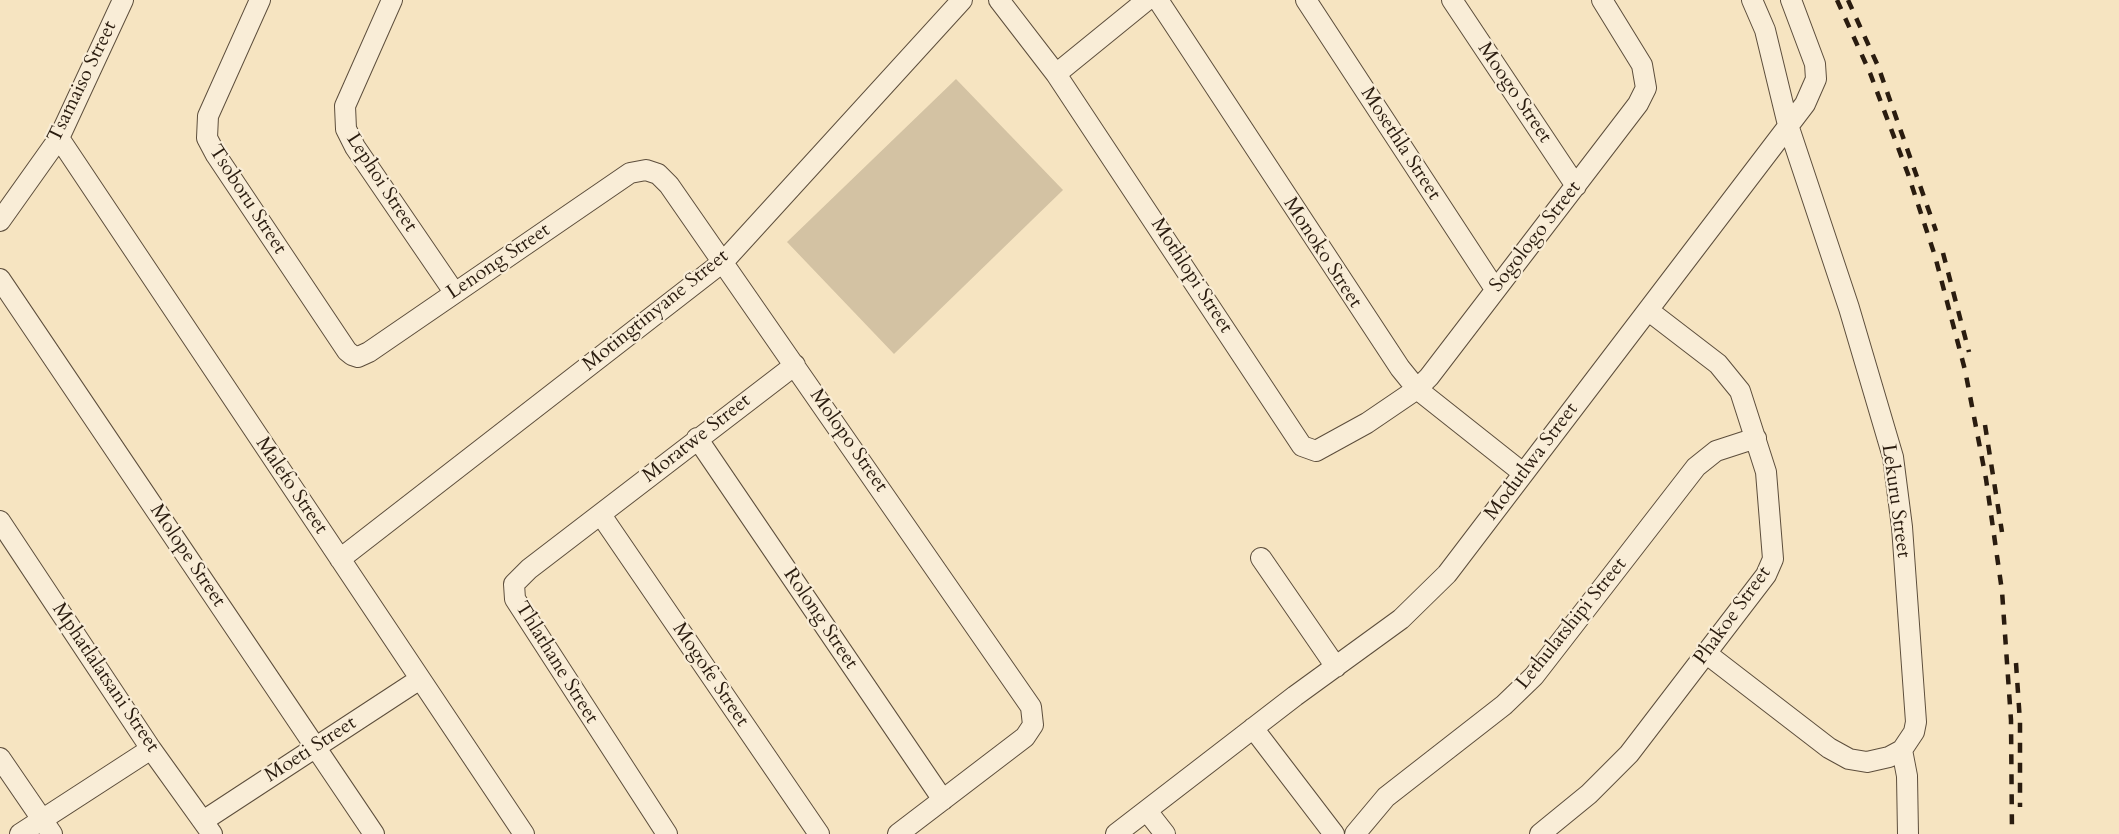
<!DOCTYPE html>
<html>
<head>
<meta charset="utf-8">
<style>
	body { margin:0 }
	canvas { display:block; background:#f6e4c1 }
</style>
</head>
<body>
<canvas width="2119" height="834"></canvas>
<script>
const ctx = document.querySelector('canvas').getContext('2d');
ctx.lineJoin = 'round';
function paint(path, color) { ctx.fillStyle = color; ctx.fill(path, 'evenodd'); }
const toPath = rows => new Path2D(rows.map(r => 'M' + r).join(''));
function strokePath(path, color, width, dash) { ctx.strokeStyle = color; ctx.lineWidth = width; ctx.lineCap = dash ? 'butt' : 'round'; ctx.setLineDash(dash || []); ctx.stroke(path); }
function label(font, color, halo, rows, align = 'center') {
  ctx.font = font + ' Cardo,serif'; ctx.lineWidth = 4.5; ctx.setLineDash([]); ctx.textBaseline = 'middle'; ctx.strokeStyle = halo; ctx.fillStyle = color; for (const [text, x, y, turn = 0] of rows) {
    ctx.save(); ctx.translate(x, y); ctx.rotate((+turn || 0) * Math.PI / 180); ctx.textAlign = isNaN(turn) ? turn : align; if (halo) ctx.strokeText(text, 0, 0); ctx.fillText(text, 0, 0); ctx.restore();
  }
}
const green = toPath([
	[956,79,1063,190,894,354,787,242]
]);
const minor = toPath([
	[260,0,208,116,207,138,216,155,347,351,352,355,358,357,369,352,630,173,646,170,658,174,669,185,1031,707,1033,725,1025,737,898,834],
	[392,0,345,106,346,129,355,147,454,292],
	[999,0,1056,74,1302,446,1316,451,1367,423,1417,389,1429,377,1638,104,1646,88,1642,65,1602,0],
	[1158,0,1400,368,1417,389,1523,473],
	[1306,0,1495,289],
	[1452,0,1576,186],
	[1056,74,1147,0],
	[59,138,524,834],
	[0,221,59,138,123,0],
	[0,279,374,834],
	[697,438,943,800],
	[601,515,819,834],
	[0,521,151,749,212,834],
	[1261,558,1336,667],
	[340,559,724,261,962,0],
	[1707,654,1829,748,1849,759,1867,762,1889,757,1902,750,1914,732,1916,722,1902,527,1893,457,1849,308,1788,125,1765,30,1752,0],
	[1253,728,1334,834],
	[1902,750,1907,776,1908,834],
	[0,758,52,834],
	[1147,811,1165,834],
	[203,821,420,679],
	[20,834,151,749],
	[667,834,515,599,514,584,529,569,795,365],
	[1116,834,1295,696,1401,619,1447,574,1805,104,1816,79,1815,64,1791,0],
	[1355,834,1386,797,1504,705,1534,676,1696,467,1716,451,1756,438],
	[1540,834,1589,794,1629,754,1766,575,1773,559,1766,472,1740,391,1718,364,1649,311]
]);
const rail = toPath([
	[1837,0,1870,73,1908,174,1935,256,1965,370,1986,479,2002,591,2011,720,2012,834],
	[1848,0,1878,66,1936,231],
	[1943,253,1969,352],
	[1985,425,2002,532],
	[2016,663,2020,722,2020,807]
]);
const streetNames = [
	["Tsamaiso Street",83,82,-64],
	["Moogo Street",1514,93,56],
	["Mosethla Street",1400,144,57],
	["Lephoi Street",381,183,57],
	["Tsoboru Street",247,200,57],
	["Sogologo Street",1536,237,-52],
	["Monoko Street",1322,253,57],
	["Lenong Street",499,262,-34],
	["Mothlopi Street",1191,276,57],
	["Motingtinyane Street",656,311,-39],
	["Moratwe Street",697,439,-38],
	["Molopo Street",848,441,55],
	["Modutlwa Street",1532,462,-53],
	["Malefo Street",291,486,56],
	["Lekuru Street",1895,501,82],
	["Molope Street",187,556,56],
	["Phakoe Street",1733,616,-54],
	["Rolong Street",820,619,56],
	["Lethulatshipi Street",1572,624,-51],
	["Thlathane Street",556,663,58],
	["Mogofe Street",710,675,56],
	["Mphatlalatsani Street",105,678,56],
	["Moeti Street",311,750,-33]
];
paint(green, '#d3c2a3');
strokePath(minor, '#5d4e3c', 22);
strokePath(minor, '#f9edd7', 20);
strokePath(rail, '#2a1c0f', 4.5, [10, 10]);
label('20px', '#2a1c0f', '#f9edd7', streetNames);
</script>
</body>
</html>
